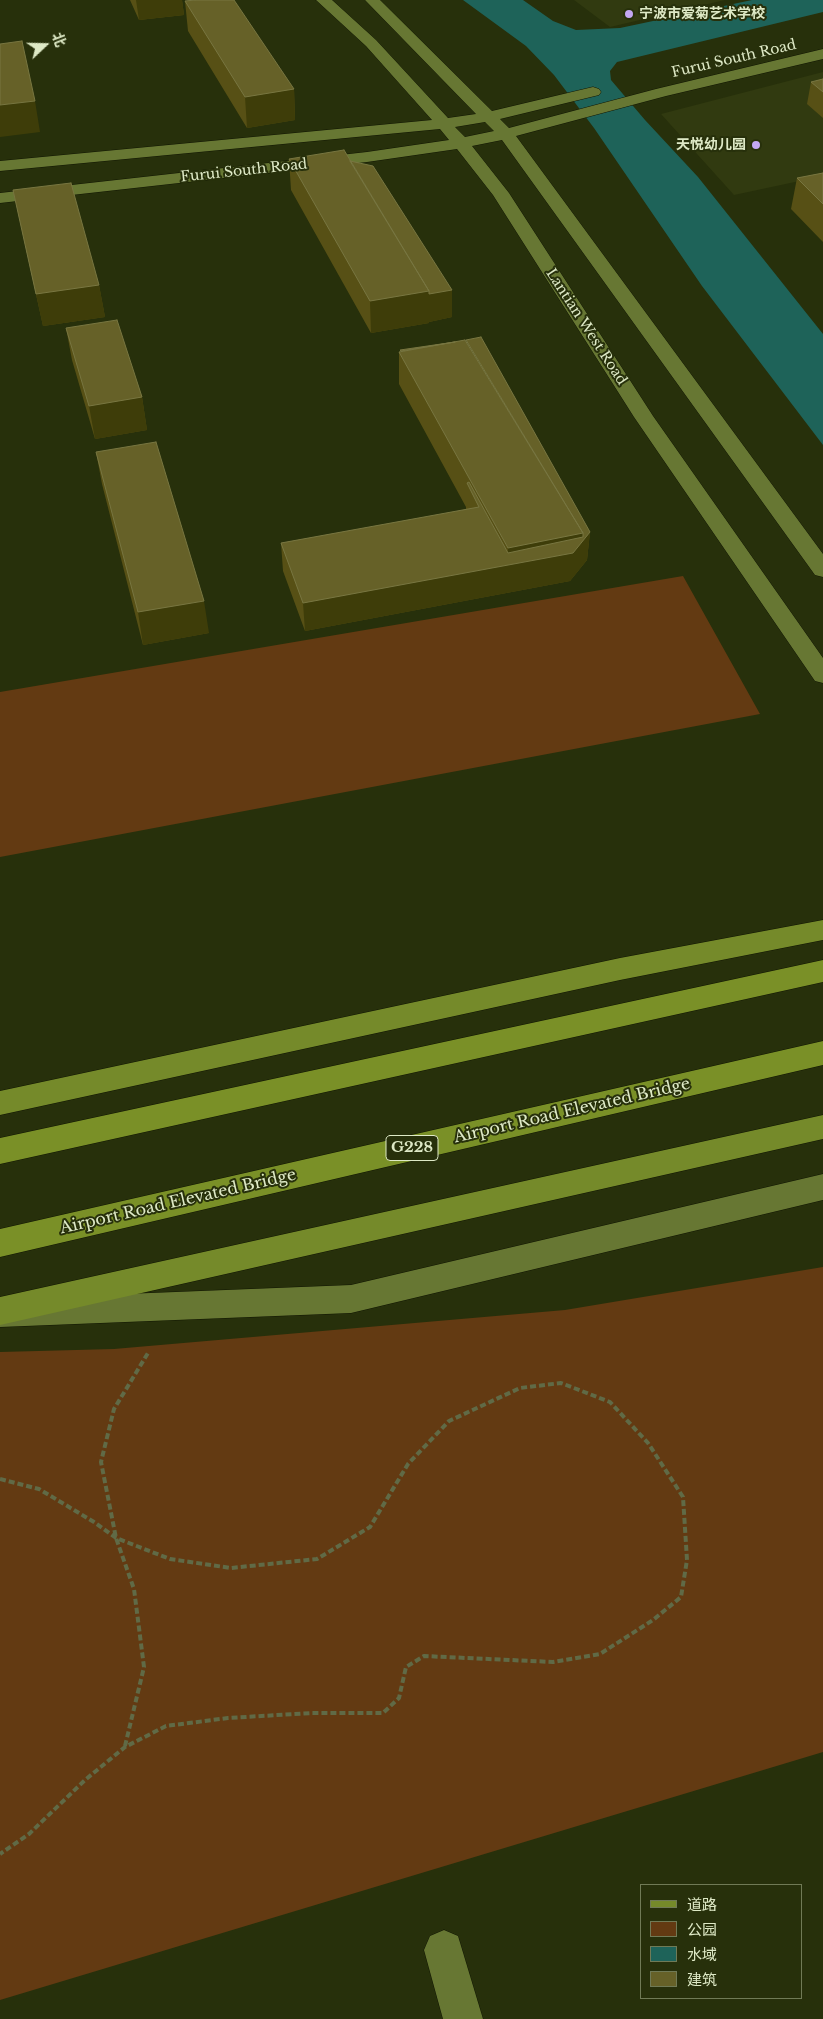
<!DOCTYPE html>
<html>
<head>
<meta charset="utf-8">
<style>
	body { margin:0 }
	#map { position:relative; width:823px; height:2019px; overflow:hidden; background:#27300b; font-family:"Libre Baskerville","Noto Sans SC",serif }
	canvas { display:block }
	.legend { position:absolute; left:640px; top:1884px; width:162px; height:115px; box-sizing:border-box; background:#27300b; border:1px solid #707a56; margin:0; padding:6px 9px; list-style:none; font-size:15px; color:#dee9c6 }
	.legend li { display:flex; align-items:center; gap:10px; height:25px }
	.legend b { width:25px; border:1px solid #707a56 }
	.north { position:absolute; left:20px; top:20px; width:50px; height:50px; -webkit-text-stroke:4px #27300b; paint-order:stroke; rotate:69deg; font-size:14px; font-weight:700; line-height:20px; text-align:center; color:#dee9c6 }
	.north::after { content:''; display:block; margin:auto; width:18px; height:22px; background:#dee9c6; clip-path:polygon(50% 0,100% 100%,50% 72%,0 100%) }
</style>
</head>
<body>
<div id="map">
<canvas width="823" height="2019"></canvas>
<ul class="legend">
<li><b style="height:6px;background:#758a2a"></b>道路</li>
<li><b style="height:14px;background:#633a12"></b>公园</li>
<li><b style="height:14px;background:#1e6359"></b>水域</li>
<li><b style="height:14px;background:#666128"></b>建筑</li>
</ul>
<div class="north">北</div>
</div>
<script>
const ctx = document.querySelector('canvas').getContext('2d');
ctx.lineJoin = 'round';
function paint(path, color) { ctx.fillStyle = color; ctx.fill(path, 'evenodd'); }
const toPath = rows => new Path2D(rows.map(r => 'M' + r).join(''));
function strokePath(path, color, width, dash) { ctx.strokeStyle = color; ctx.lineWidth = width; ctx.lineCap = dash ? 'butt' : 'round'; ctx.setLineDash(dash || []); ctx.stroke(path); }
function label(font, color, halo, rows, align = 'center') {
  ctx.font = font + ' "Libre Baskerville","Noto Sans SC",serif'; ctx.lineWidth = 4; ctx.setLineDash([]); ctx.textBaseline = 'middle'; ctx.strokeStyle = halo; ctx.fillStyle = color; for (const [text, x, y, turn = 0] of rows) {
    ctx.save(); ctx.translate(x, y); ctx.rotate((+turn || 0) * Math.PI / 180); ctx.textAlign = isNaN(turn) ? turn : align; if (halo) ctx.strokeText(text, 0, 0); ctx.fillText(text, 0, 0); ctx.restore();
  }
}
const built = toPath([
	[574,0,725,0,610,27],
	[823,72,823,176,734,195,661,114]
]);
const green = toPath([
	[683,576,760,714,0,857,0,692],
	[823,1267,823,1752,0,2000,0,1352,114,1349,565,1310]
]);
const water = toPath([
	[463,0,523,0,553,21,576,30,620,28,752,0,823,0,823,12,617,62,610,71,611,80,645,120,698,177,823,334,823,445,702,286,594,128,554,75,526,46]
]);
const path = toPath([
	[0,1479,39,1489,94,1522,116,1538,170,1559,231,1568,317,1559,370,1527,408,1464,449,1421,520,1388,561,1383,610,1402,648,1443,683,1497,687,1560,681,1597,653,1620,600,1654,553,1662,424,1656,406,1667,399,1698,383,1713,312,1713,228,1718,166,1726,125,1747,85,1780,29,1834,0,1854],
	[125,1746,144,1667,134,1589,116,1538,101,1462,114,1409,148,1353]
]);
const minor = toPath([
	[444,1930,458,1936,483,2019,443,2019,424,1950,430,1936,444,1930]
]);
const tertiary = toPath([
	[316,0,332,0,376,40,448,118,476,114,365,0,380,0,492,111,593,87,599,89,601,92,599,95,500,119,509,128,656,89,823,49,823,59,666,96,516,136,823,554,823,577,815,575,502,140,472,146,509,193,653,416,823,658,823,683,815,681,634,417,493,195,457,149,367,162,0,203,0,193,367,152,449,140,440,129,0,171,0,161,432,120,366,46,316,0],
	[485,122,494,131,465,137,455,127,485,122],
	[823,1174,823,1200,351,1313,0,1327,0,1299,351,1285,823,1174]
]);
const primary = toPath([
	[823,920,823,940,620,980,0,1115,0,1091,620,958,823,920],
	[823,1115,823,1139,0,1325,0,1297,823,1115]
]);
const trunk = toPath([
	[823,960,823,982,0,1164,0,1138,823,960],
	[823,1041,823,1065,0,1257,0,1229,823,1041]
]);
const wall = toPath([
	[130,0,182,0,184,15,139,20],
	[185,1,294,89,295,120,247,128,188,31],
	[823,79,823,118,807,104,811,82],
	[289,159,452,317,429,322,429,323,371,333,291,190],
	[823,173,823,242,791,209,797,178],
	[13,190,99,285,105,317,43,326],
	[66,328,142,397,147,430,95,439,72,360],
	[399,352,590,532,587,560,570,581,305,631,283,571,281,543,466,510,466,507,399,384],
	[96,452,209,633,143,645,102,484]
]);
const shadedWall = toPath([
	[136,0,182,0,184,15,139,20],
	[294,89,295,120,247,128,245,97],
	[35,101,40,132,0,137,0,105],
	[99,285,105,317,43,326,36,294],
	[452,290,452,317,429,322,429,323,371,333,370,301,429,291],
	[142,397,147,430,95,439,89,406],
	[590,532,587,560,570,581,305,631,303,603,507,565,508,548,583,533],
	[204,601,209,633,143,645,138,612]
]);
const building = toPath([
	[195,0,234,0,294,89,245,97,185,1,195,0],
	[22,41,35,101,0,105,0,44,22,41],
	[823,79,823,92,811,82,823,79],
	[344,150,429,291,370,301,289,159,344,150],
	[350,161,373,166,452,290,429,294,429,291,350,161],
	[823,173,823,204,797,178,823,173],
	[71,183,99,285,36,294,13,190,71,183],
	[117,320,142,397,89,406,66,328,117,320],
	[481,337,590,532,573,553,303,603,281,543,479,507,467,483,469,482,508,553,583,537,583,533,466,340,481,337],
	[465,340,583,533,508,548,399,352,465,340],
	[455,342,401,351,400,350,455,342],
	[156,442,204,601,138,612,96,452,156,442]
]);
const markers = [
	[629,14,5,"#c3a7f2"],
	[756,145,5,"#c3a7f2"]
];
const farPoinames = [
	["宁波市爱菊艺术学校",639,14],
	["天悦幼儿园",746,145,"right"]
];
const farStreetnames = [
	["Furui South Road",734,59,-13],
	["Furui South Road",244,171,-6],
	["Lantian West Road",586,327,57]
];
const shields = [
	[412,1148,52]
];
const shieldNames = [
	["G228",412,1148]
];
const streetNames = [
	["Airport Road Elevated Bridge",572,1111,-13],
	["Airport Road Elevated Bridge",178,1202,-13]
];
paint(built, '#313a10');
paint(green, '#633a12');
paint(water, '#1e6359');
strokePath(minor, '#111603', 1);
strokePath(tertiary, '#111603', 1);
strokePath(primary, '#111603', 1);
strokePath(trunk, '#111603', 1);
strokePath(path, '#606a46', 4, [6, 3]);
paint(minor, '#677733');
paint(tertiary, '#677733');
paint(primary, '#758a2a');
paint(trunk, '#7a9027');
paint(wall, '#575015');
paint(shadedWall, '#3e3d09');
paint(building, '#666128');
strokePath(building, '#787641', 1);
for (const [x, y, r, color] of markers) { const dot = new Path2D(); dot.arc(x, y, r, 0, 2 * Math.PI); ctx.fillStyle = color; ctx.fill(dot); strokePath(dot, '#27300b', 2); }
label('bold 14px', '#dee9c6', '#27300b', farPoinames, 'left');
label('14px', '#dee9c6', '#27300b', farStreetnames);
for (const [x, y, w] of shields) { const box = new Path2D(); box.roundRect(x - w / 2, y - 12.5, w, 25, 4); ctx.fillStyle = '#27300b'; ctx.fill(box); strokePath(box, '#dee9c6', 1); }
label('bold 15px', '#dee9c6', null, shieldNames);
label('16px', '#dee9c6', '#27300b', streetNames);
</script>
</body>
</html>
